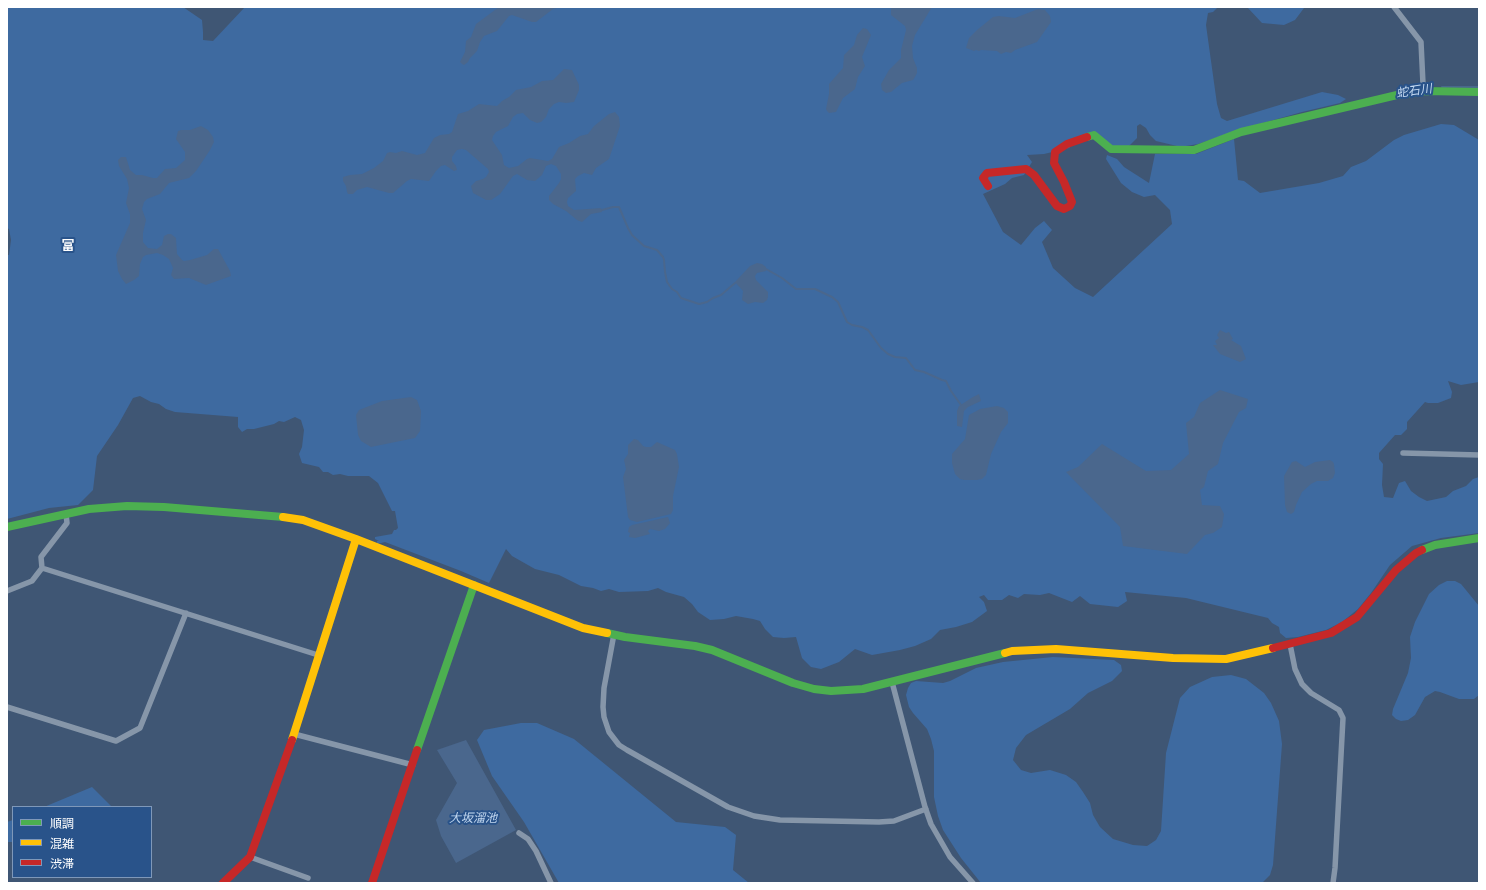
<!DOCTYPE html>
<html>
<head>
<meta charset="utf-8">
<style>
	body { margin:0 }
	#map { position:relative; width:1486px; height:890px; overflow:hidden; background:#3f5674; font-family:"Golos Text","Noto Sans JP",sans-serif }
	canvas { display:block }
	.frame { position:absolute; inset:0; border:8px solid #fff; pointer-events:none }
	.legend { position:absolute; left:12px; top:806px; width:140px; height:72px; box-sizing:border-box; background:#29538a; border:1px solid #7f98b9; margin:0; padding:5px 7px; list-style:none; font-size:12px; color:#fff }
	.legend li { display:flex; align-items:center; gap:8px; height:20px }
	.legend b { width:20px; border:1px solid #7f98b9 }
</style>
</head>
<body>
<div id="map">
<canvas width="1486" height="890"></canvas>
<div class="frame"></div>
<ul class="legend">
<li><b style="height:5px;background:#4caf50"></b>順調</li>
<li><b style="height:5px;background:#ffc107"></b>混雑</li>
<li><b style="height:5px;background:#c62828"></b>渋滞</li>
</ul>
</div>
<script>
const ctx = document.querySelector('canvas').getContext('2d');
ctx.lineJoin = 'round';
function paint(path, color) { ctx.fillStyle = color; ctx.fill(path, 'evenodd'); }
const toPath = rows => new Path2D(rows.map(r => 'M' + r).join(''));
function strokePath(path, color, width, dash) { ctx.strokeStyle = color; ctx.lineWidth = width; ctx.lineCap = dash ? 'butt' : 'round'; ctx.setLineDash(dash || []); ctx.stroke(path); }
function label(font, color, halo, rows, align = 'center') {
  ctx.font = font + ' "Golos Text","Noto Sans JP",sans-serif'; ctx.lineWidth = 4; ctx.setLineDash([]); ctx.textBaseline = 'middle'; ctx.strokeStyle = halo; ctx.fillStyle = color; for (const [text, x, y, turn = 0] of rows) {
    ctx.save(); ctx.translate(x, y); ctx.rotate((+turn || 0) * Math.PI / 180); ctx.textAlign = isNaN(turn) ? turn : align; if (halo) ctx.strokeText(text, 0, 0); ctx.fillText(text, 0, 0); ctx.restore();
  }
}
const green = toPath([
	[7,7,183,7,202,20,203,32,203,40,213,41,245,7,1218,7,1213,12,1208,13,1206,25,1217,104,1221,118,1227,121,1322,92,1338,95,1346,99,1340,103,1302,112,1245,128,1198,144,1186,146,1177,146,1156,141,1150,135,1146,128,1140,124,1137,126,1137,138,1129,146,1112,147,1096,134,1082,135,1069,148,1044,154,1027,155,1032,162,1024,175,1012,178,1005,184,983,194,1003,232,1021,245,1035,228,1044,221,1052,230,1042,242,1053,268,1075,288,1093,297,1172,224,1170,210,1155,195,1144,197,1132,192,1121,183,1106,159,1107,155,1117,159,1124,167,1149,183,1155,154,1196,154,1234,139,1238,180,1244,181,1260,193,1319,183,1343,176,1351,167,1366,161,1394,140,1404,135,1441,124,1454,125,1479,140,1479,382,1461,385,1448,381,1452,392,1451,398,1438,403,1428,403,1425,402,1407,422,1407,429,1401,435,1395,435,1379,453,1379,459,1383,464,1382,485,1384,497,1393,498,1399,483,1405,481,1411,491,1419,497,1427,501,1446,497,1453,491,1466,486,1473,479,1479,477,1479,533,1441,538,1412,546,1390,565,1371,593,1358,609,1342,622,1326,630,1298,637,1286,638,1280,633,1279,627,1272,623,1268,618,1186,598,1125,592,1127,601,1118,607,1090,604,1080,596,1072,602,1049,593,1040,595,1024,594,1018,598,1009,595,1002,600,988,600,984,595,979,597,984,602,987,611,972,622,956,627,940,630,931,639,915,646,900,650,872,655,855,649,839,662,821,669,811,667,802,658,796,637,784,638,773,637,765,629,760,621,753,619,736,616,724,619,710,620,698,612,692,604,684,597,666,592,658,588,648,591,619,592,609,589,601,591,593,588,581,586,559,575,535,569,512,556,506,549,489,583,461,571,385,542,377,544,377,541,379,541,375,539,375,537,392,534,394,530,396,530,398,528,395,511,392,511,378,483,369,476,348,476,340,474,333,475,328,472,323,472,319,467,302,463,299,454,302,447,304,430,301,420,295,417,284,422,279,421,274,424,254,429,247,429,242,432,238,427,238,417,175,412,166,409,159,404,151,402,140,396,133,398,118,425,97,456,93,490,78,505,49,508,7,519,7,255,9,255,11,240,9,229,7,228],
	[1247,7,1304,7,1304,8,1295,20,1284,25,1262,23],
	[1447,581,1455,581,1461,584,1479,606,1479,695,1474,699,1459,699,1440,692,1435,691,1425,697,1415,715,1408,720,1401,721,1396,719,1392,715,1393,709,1408,673,1411,658,1410,637,1415,622,1429,594,1439,585],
	[1053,657,1114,660,1121,665,1122,671,1112,681,1088,693,1070,709,1026,735,1016,748,1013,760,1021,770,1031,773,1050,770,1066,775,1076,782,1083,792,1090,803,1093,815,1100,827,1113,839,1133,845,1147,846,1156,840,1161,831,1166,753,1180,698,1190,687,1212,677,1231,675,1246,679,1264,693,1271,703,1279,721,1282,744,1273,865,1270,875,1262,883,981,883,961,858,943,830,938,816,934,797,934,751,931,739,927,729,913,713,909,707,906,695,908,688,911,683,916,681,943,683,950,681,976,668,1003,662],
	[521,723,537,723,574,739,676,822,725,827,736,835,733,870,749,883,559,883,524,822,492,776,477,740,484,730],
	[92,787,112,807,44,807],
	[13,820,13,842,7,842,7,822]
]);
const water = toPath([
	[499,7,561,7,553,9,536,22,532,22,512,15,509,16,497,31,484,36,480,42,477,51,470,58,468,62,464,65,462,64,460,62,465,52,466,41,471,37,476,24],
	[891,7,932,7,915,35,912,46,913,58,917,68,917,73,915,77,913,80,902,83,891,92,886,93,882,90,881,84,889,70,901,58,901,50,906,30,905,26,891,15],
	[1038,9,1045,10,1050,16,1051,22,1037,42,1015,50,1011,53,1006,52,1001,54,997,51,981,50,979,51,976,50,974,51,966,48,969,38,977,30,993,17,999,16,1015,18],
	[863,28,867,29,871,35,862,57,865,66,858,77,855,89,843,98,836,112,829,113,827,111,826,109,829,94,829,84,843,68,844,55,854,45,857,35],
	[564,69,572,70,579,85,579,90,574,102,566,103,559,102,554,104,549,109,546,117,541,122,537,123,530,120,523,113,517,114,513,117,508,126,496,132,493,136,492,140,502,155,504,165,509,168,518,166,527,159,530,158,548,161,552,159,559,147,569,143,580,136,588,134,594,126,609,114,615,112,619,117,620,126,609,159,596,168,592,175,584,173,578,176,575,179,576,191,568,198,567,202,568,206,574,210,601,208,602,212,591,214,582,222,577,220,566,211,553,204,549,200,549,196,559,183,561,179,561,174,556,166,551,164,546,166,542,175,535,181,527,180,517,174,513,176,500,194,491,200,486,200,473,193,471,186,476,181,483,179,486,177,489,172,488,169,466,150,462,149,457,150,452,157,452,161,456,166,457,170,454,171,445,165,441,166,436,171,429,181,411,179,407,181,393,193,389,193,367,187,357,190,353,194,348,194,347,192,346,186,343,181,343,177,350,175,362,174,374,168,383,161,387,153,390,152,396,153,402,151,417,155,425,153,434,138,440,135,449,134,452,132,458,114,468,111,479,104,497,106,502,101,509,97,516,90,531,87,542,81,553,80],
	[201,126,208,130,213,137,214,142,210,150,196,171,189,178,169,183,160,194,147,199,144,202,142,209,146,220,143,233,143,242,148,248,157,249,162,245,164,236,168,234,171,234,176,238,177,254,182,260,184,261,190,260,207,255,214,249,218,249,230,271,231,276,206,285,189,278,174,279,171,275,173,268,169,259,163,255,157,253,146,255,143,257,140,264,139,276,134,280,126,284,122,279,118,271,116,255,130,223,130,214,126,203,129,188,127,179,119,166,118,160,121,157,126,157,130,170,136,175,142,175,153,178,157,178,165,169,176,168,185,160,185,152,176,139,178,131,181,130,190,130],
	[757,263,762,264,766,267,766,271,757,273,755,276,756,280,768,292,768,297,767,300,763,303,755,302,748,304,742,300,743,291,735,282,750,266],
	[1220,330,1226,333,1229,332,1233,339,1231,340,1241,346,1246,359,1240,362,1220,354,1213,345,1217,345,1215,341,1219,338,1217,335],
	[1220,390,1248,399,1246,408,1239,412,1223,443,1218,464,1208,471,1204,487,1200,490,1202,505,1220,506,1224,514,1222,527,1213,533,1205,535,1187,554,1123,546,1120,527,1066,472,1078,467,1102,444,1146,471,1171,470,1189,454,1186,423,1194,417,1200,403],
	[979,394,981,401,968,407,964,411,962,427,957,426,957,411,959,406,973,397],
	[411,397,417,400,421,411,420,431,415,438,371,447,361,441,358,435,356,415,359,410,382,401],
	[997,406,1004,408,1008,412,1008,423,1001,432,991,454,986,475,982,479,977,480,964,480,960,479,955,474,952,463,952,454,965,439,969,415,980,409],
	[634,439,638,440,643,446,646,447,651,447,657,442,675,450,677,454,679,467,673,496,673,510,671,514,637,522,630,520,628,517,623,477,626,469,624,460,628,454,628,445],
	[1330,460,1333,462,1334,464,1335,473,1333,478,1328,481,1317,481,1311,484,1302,492,1296,505,1294,512,1291,514,1287,512,1285,505,1284,476,1292,462,1296,461,1305,467,1315,462],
	[668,517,670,523,665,529,659,531,650,529,648,531,650,534,635,538,629,537,630,533,628,532,629,527,632,525],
	[466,740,516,830,456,863,441,836,436,820,457,783,437,750]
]);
const stream = toPath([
	[1442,87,1479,87],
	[602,210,613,207,619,207,628,228,632,235,644,246,657,250,663,257,664,260,665,272,667,282,672,289,677,292,681,298,699,304,707,302,713,298,721,295,735,283],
	[766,269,782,278,796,289,815,289,832,297,838,302,847,322,852,325,862,327,868,330,881,348,888,354,895,357,906,358,915,370,924,372,942,380,946,381,951,391,961,405]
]);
const street = toPath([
	[1394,7,1421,42,1423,84,1425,91],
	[1403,453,1479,455],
	[42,568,318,655],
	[7,591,32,581,42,568,41,557,67,523,66,514],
	[614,634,604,688,603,707,604,717,609,732,619,745,627,750,728,807,754,816,780,820,879,822,894,821,926,809],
	[1290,644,1295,669,1302,684,1311,693,1339,710,1343,718,1335,868,1333,883],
	[892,682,925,807,931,824,950,857,973,883],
	[7,707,116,741,140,728,186,613],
	[294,734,413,765],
	[519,833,528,839,536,851,551,883],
	[250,857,308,878]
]);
const fast = toPath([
	[1087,137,1094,135,1111,149,1194,150,1241,132,1397,95,1425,91,1479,92],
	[7,527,89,509,127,506,164,507,283,517],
	[1422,550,1435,545,1479,538],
	[607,633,625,637,695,646,712,650,793,683,814,689,831,691,863,689,1005,653],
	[417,750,474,585]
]);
const slow = toPath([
	[283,517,303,520,356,539,583,628,607,633],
	[1005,653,1012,651,1056,649,1173,658,1226,659,1273,648],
	[292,740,356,539]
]);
const jam = toPath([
	[988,186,983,178,987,173,1026,169,1034,175,1057,206,1064,209,1070,206,1072,202,1064,182,1054,163,1055,152,1067,144,1087,137],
	[1273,648,1331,633,1357,617,1396,570,1416,553,1422,550],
	[223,883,250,857,292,740],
	[372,883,417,750]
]);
const waterNames = [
	["蛇石川",1414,91,-8],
	["大坂溜池",473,818]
];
const quarterNames = [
	["富",68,246]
];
paint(green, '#3e6aa0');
paint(water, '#4a678d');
strokePath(stream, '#4a678d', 2);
strokePath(street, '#8696a9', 5.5);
strokePath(fast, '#4caf50', 8);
strokePath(slow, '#ffc107', 8);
strokePath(jam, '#c62828', 8);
label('italic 12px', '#c3d8f0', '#29538a', waterNames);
label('bold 13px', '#fff', '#29538a', quarterNames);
</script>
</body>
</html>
